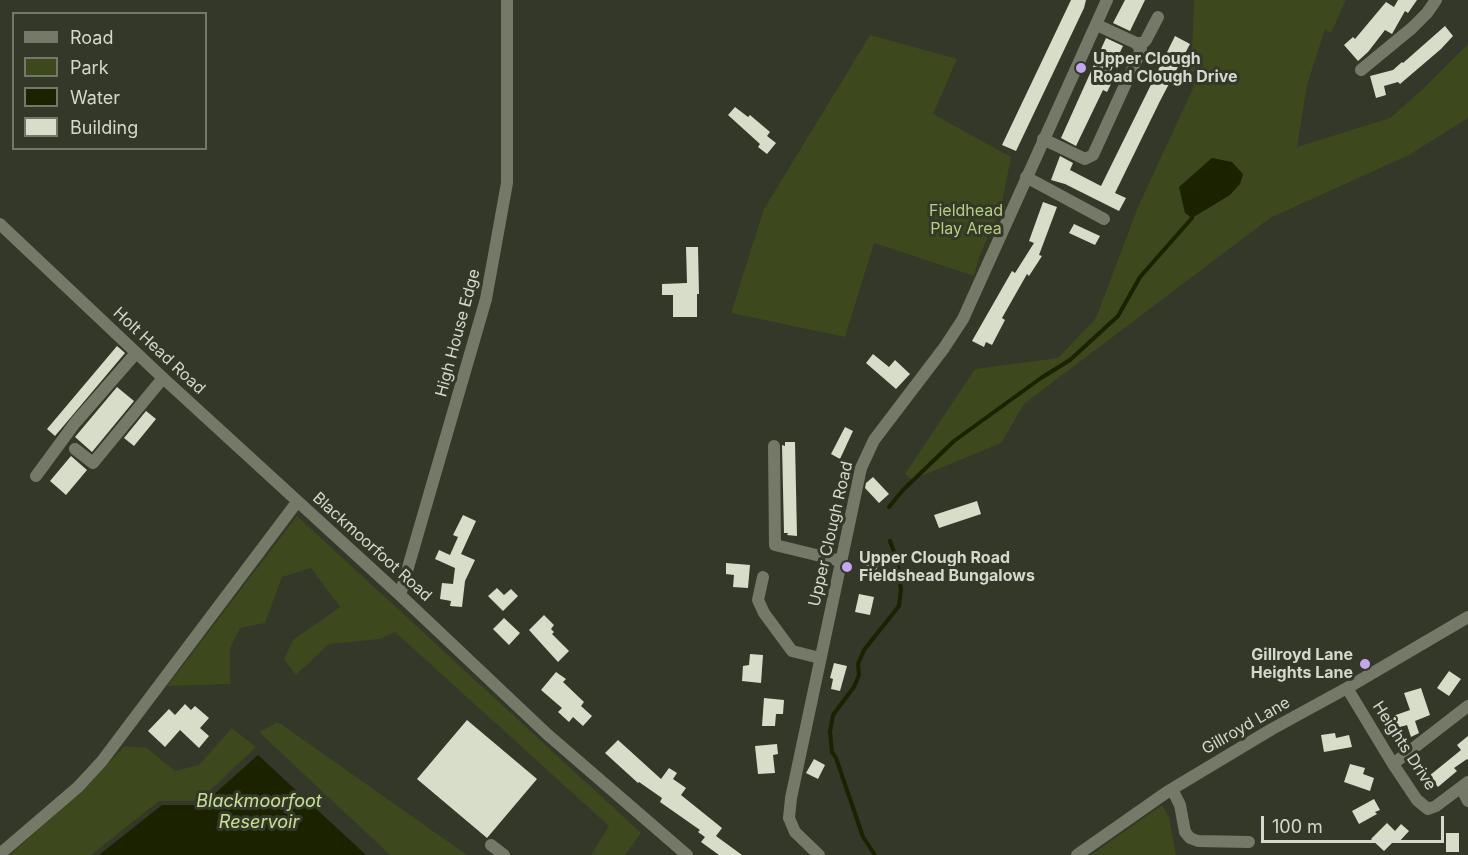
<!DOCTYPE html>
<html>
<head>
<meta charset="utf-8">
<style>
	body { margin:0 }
	#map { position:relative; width:1468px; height:855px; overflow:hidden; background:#333828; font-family:Inter,sans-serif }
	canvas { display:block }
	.legend { position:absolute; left:12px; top:12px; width:195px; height:138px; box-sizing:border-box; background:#333828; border:2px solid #74786a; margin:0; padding:8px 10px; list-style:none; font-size:18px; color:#d5d8ce }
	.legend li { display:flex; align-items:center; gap:12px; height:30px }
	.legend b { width:30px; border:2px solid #74786a }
	.scale { position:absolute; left:1261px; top:816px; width:183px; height:27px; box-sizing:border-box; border:3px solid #d5d8ce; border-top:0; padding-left:8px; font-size:18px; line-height:21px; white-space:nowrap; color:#d5d8ce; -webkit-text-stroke:4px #333828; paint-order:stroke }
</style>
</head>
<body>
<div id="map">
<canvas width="1468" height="855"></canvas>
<ul class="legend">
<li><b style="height:8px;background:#747968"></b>Road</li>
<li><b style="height:16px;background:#3d481c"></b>Park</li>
<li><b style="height:16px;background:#1a2200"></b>Water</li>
<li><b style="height:16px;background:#d7ddc9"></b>Building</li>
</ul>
<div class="scale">100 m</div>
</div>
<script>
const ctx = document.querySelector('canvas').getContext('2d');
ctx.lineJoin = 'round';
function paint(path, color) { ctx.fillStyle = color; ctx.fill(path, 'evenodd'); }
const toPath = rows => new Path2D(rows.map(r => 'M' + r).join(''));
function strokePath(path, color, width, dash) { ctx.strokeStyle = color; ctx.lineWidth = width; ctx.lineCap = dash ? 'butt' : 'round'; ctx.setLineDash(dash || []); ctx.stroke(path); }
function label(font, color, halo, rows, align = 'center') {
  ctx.font = font + ' Inter,sans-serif'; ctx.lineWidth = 6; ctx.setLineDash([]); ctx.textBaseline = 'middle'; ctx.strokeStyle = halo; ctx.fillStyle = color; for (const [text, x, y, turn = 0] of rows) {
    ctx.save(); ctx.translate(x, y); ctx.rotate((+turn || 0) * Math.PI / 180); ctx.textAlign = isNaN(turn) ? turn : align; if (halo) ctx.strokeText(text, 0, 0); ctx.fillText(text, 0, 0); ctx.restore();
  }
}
const green = toPath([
	[1194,0,1346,0,1331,33,1325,29,1307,85,1297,147,1390,118,1424,88,1468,44,1468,118,1409,155,1270,218,1024,404,1001,443,912,480,905,474,975,369,1058,358,1096,318,1138,207,1194,86,1188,79,1192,52],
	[870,35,957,59,933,114,1011,157,1001,208,979,257,974,276,874,243,845,337,731,313,764,209],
	[297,516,641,833,625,855,591,855,609,826,395,632,380,639,329,644,296,675,284,659,293,640,340,607,311,568,282,577,265,623,240,628,230,648,230,684,167,686],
	[278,722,467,855,390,855,259,732],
	[232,728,256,747,199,801,159,801,91,855,10,855,87,785,125,746,147,748,175,771,199,765],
	[1162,805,1169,817,1176,855,1091,855]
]);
const water = toPath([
	[1212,158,1232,162,1243,174,1240,184,1230,195,1192,218,1185,213,1179,187],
	[258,755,366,855,99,855,162,805,202,805]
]);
const stream = toPath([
	[889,507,903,490,954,441,1041,378,1070,360,1118,316,1140,277,1192,218],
	[875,855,863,837,836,758,832,752,830,732,833,715,854,687,859,675,858,664,864,650,899,606,901,590,897,560,890,541]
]);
const building = toPath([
	[1071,0,1086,0,1084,8,1016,151,1002,145],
	[1125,0,1145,0,1130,31,1113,23],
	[1398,0,1417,0,1408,13,1405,11,1392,34,1385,30,1368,52,1358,61,1344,45,1353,37,1355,39,1386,2,1394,7],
	[1445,26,1453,36,1441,49,1400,84,1398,82,1384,86,1386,95,1376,98,1370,76,1393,70,1402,62,1403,63],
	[1175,36,1190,44,1160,101,1115,193,1126,198,1119,211,1065,184,1051,180,1060,156,1073,163,1070,170,1101,186],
	[1106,38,1123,46,1106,81,1111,84,1107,92,1103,90,1076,146,1061,138],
	[735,107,748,117,750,115,770,132,767,136,776,143,767,154,758,147,760,144,728,115],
	[1043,202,1057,207,1039,255,1042,256,1029,276,1027,274,1002,318,1005,320,992,345,986,342,984,347,972,341,1012,271,1015,273,1034,243,1029,241],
	[1074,224,1100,236,1095,245,1069,233],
	[686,247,698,247,699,294,697,294,697,317,673,317,673,295,662,295,662,284,687,283],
	[117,346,125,353,55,436,47,429],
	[873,354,889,367,895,360,910,374,896,389,866,363],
	[117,387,134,401,92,452,75,437],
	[146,411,156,419,134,446,124,438],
	[845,427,853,431,840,459,831,454],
	[785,442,795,442,797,536,787,535,788,533,784,533,782,445,785,446],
	[71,456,87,470,66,495,50,481],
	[873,477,889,494,879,503,865,488,866,483],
	[977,501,981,514,939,528,934,515],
	[463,515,476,521,461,554,475,560,465,581,462,607,450,606,451,601,440,599,442,583,453,584,455,568,435,559,439,550,450,555,458,537,453,535],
	[867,556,879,558,875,578,864,576],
	[726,563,750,565,748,588,733,587,734,575,726,574],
	[497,588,504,595,511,589,518,596,503,611,488,596],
	[859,594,874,597,870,615,855,612],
	[544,615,554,625,551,629,554,632,552,634,569,651,558,662,529,630],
	[504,618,520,633,509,645,493,629],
	[750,654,763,655,761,683,742,681,743,666,749,665],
	[834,663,847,666,840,691,831,689,833,679,830,678],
	[1449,671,1461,679,1449,696,1437,688],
	[556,672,566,679,563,682,584,702,581,706,592,716,583,726,573,717,569,722,558,712,562,708,541,690],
	[1421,688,1430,715,1415,721,1419,733,1411,737,1407,725,1397,728,1393,716,1410,710,1404,693],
	[764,698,784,700,783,714,776,714,775,726,762,726],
	[185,704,191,710,195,706,209,718,200,728,209,736,199,748,180,730,165,747,148,731,169,709,175,715],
	[467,720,537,779,487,838,417,779],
	[1335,733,1336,738,1349,735,1352,747,1324,752,1321,735],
	[1468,736,1468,760,1467,759,1454,768,1457,771,1438,787,1429,776,1461,750,1457,745],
	[618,740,661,779,669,768,677,773,673,779,686,788,681,795,722,828,716,836,742,855,719,855,701,842,705,837,698,832,700,830,660,802,662,798,639,782,638,783,605,753],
	[777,744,778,754,773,755,775,773,758,774,755,746],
	[814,759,825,765,818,779,806,773],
	[1350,764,1365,768,1363,774,1374,778,1370,791,1344,782],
	[1374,799,1380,810,1375,812,1377,814,1359,824,1352,811],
	[1387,823,1395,831,1401,824,1409,831,1398,843,1393,842,1384,851,1371,839],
	[1446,833,1459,833,1459,852,1446,852]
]);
const minor = toPath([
	[1136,43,1143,43,1146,40,1158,17],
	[1361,70,1412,28,1427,13,1436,0],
	[1043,139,1085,159,1093,155,1141,50,1136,43,1097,25],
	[1026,177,1104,219],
	[0,224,163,378,400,595,547,734,687,855],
	[774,446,775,545,841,561],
	[75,449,93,463,163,378],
	[36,476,75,423,136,353],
	[763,577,758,600,764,613,792,651,820,658],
	[400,595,486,299,507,183,507,0],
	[1347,688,1393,764,1417,800,1428,809,1436,806,1468,782],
	[1393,764,1468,706],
	[1461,788,1468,801],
	[1172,789,1180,805,1185,832,1190,838,1198,841,1249,842],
	[491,845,504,855],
	[0,854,78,787,102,761,297,502],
	[819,855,795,832,789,818,791,798,861,468,874,440,944,348,963,319,1107,0],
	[1077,855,1167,792,1272,729,1347,688,1468,617]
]);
const markers = [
	[1081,68,6,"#c4a7f1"],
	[847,567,6,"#c4a7f1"],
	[1365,664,6,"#c4a7f1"]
];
const poiNames = [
	["Upper Clough",1093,59],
	["Road Clough Drive",1093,77],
	["Upper Clough Road",859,558],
	["Fieldshead Bungalows",859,576],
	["Gillroyd Lane",1353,655,"right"],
	["Heights Lane",1353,673,"right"]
];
const parkNames = [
	["Fieldhead",966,211],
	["Play Area",966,229]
];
const streetNames = [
	["High House Edge",458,333,-75],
	["Holt Head Road",159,351,43],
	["Upper Clough Road",831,534,-77],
	["Blackmoorfoot Road",372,547,42],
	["Gillroyd Lane",1246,726,-30],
	["Heights Drive",1404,746,57]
];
const waterNames = [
	["Blackmoorfoot",259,802],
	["Reservoir",259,823]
];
paint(green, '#3d481c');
paint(water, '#1a2200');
strokePath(stream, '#1a2200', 4);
paint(building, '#d7ddc9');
strokePath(minor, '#747968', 12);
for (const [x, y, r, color] of markers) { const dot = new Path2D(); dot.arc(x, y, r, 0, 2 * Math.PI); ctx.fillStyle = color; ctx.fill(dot); strokePath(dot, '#333828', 2); }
label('bold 16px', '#d5d8ce', '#333828', poiNames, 'left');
label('16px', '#b7cd80', '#333828', parkNames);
label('16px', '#d5d8ce', '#333828', streetNames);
label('italic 18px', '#c9e092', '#333828', waterNames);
</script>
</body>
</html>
